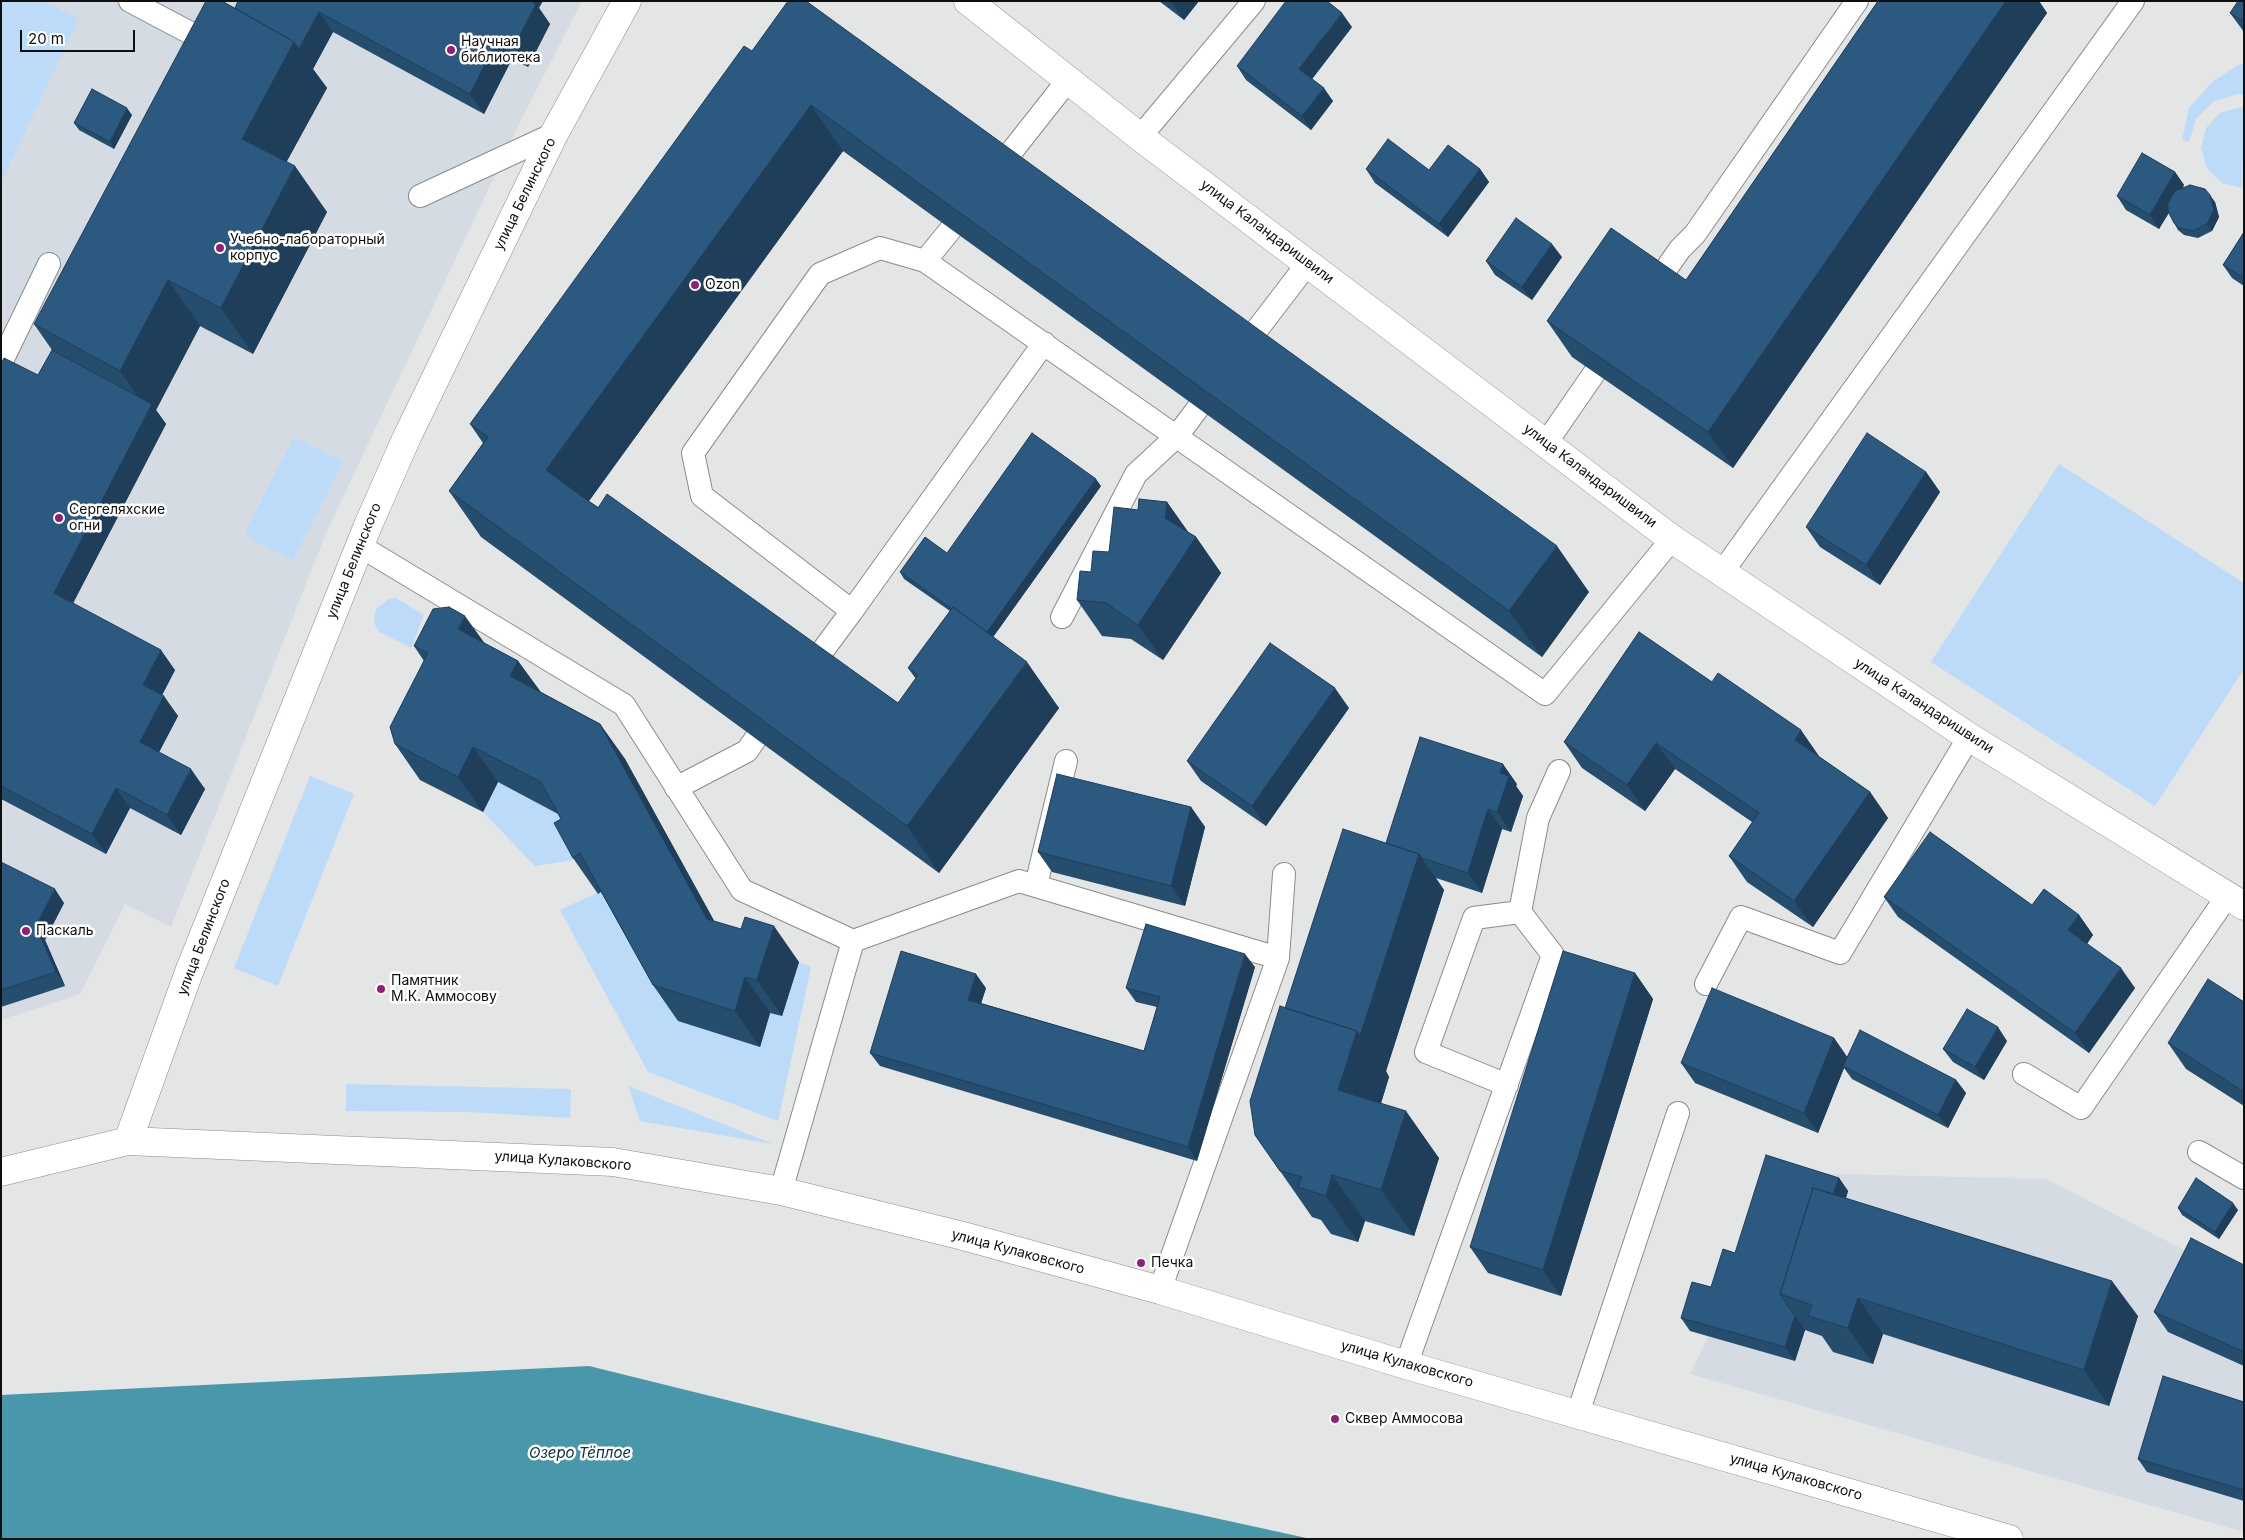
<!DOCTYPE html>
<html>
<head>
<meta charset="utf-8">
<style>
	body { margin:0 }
	#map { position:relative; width:2245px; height:1540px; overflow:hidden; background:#e4e5e5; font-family:Inter,sans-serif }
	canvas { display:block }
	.frame { position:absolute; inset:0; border:2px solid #0f0f10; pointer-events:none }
	.scale { position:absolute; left:20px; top:30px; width:115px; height:22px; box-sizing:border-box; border:2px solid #0f0f10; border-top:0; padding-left:6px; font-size:15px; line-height:18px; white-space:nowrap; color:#0f0f10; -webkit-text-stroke:4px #fff; paint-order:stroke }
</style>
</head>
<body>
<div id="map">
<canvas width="2245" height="1540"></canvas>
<div class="frame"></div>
<div class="scale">20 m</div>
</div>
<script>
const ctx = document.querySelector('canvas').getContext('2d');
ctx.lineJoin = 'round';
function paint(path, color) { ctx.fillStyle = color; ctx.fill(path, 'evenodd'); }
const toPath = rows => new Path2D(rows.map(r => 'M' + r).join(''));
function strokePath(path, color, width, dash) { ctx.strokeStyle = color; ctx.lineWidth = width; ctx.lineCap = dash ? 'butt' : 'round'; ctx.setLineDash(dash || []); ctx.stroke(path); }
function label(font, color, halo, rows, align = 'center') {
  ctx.font = font + ' Inter,sans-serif'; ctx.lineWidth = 5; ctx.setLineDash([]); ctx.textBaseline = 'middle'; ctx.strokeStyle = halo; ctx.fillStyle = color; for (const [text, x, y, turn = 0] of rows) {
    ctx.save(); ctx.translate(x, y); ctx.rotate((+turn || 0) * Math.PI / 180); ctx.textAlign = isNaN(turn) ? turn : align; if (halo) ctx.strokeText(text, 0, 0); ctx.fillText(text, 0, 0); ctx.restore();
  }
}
const built = toPath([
	[1,1,582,1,522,118,326,533,171,927,125,904,80,994,1,1020],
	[1794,1173,2046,1179,2244,1281,2244,1532,1690,1374,1707,1339,1718,1305]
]);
const green = toPath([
	[1,1,42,1,79,19,1,182],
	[2244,64,2244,95,2238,94,2214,101,2196,119,2189,142,2182,140,2189,108,2212,82,2238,65],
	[2241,107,2244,108,2242,188,2222,183,2207,168,2201,148,2206,128,2220,113],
	[294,437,343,462,293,560,249,538,246,530],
	[2059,464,2244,583,2244,669,2155,806,1931,662],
	[396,598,424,615,411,648,379,632,375,625,374,616,377,608,389,599],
	[310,776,354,794,278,986,234,968],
	[498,782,566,818,579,859,535,866,483,812],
	[605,889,760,1047,770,1013,782,1016,799,962,811,967,778,1121,648,1072,560,910],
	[346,1084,571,1089,570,1118,470,1112,346,1111],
	[628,1086,773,1144,640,1121]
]);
const water = toPath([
	[589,1366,1119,1497,1311,1539,1,1539,1,1395]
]);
const lane = toPath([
	[130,1,215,46],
	[1140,137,1254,1],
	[1001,165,1068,80],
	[420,196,554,134],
	[925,261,951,229],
	[1659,279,1680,249,1695,234,1857,1],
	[1246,344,1308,263],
	[1,363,49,264],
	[1546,443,1595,372],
	[360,546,624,705,742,890,853,941,1019,881,1278,958],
	[1723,571,2133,1],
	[852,611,1044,343],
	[1062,617,1136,474,1177,436,1198,408],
	[812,665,852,611,702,496,693,453,820,274,880,248,925,261,1545,694,1672,539],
	[676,788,747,751,756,738],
	[1036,885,1066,761],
	[1706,984,1741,917,1840,953,1969,737],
	[2024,1074,2081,1108,2228,895],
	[1507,1085,1426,1052,1474,918,1520,912],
	[2199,1152,2244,1178],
	[781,1191,853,941],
	[1160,1290,1278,958,1284,874],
	[1406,1365,1553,955,1520,912,1538,818,1559,771],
	[1578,1413,1678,1113]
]);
const secondary = toPath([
	[968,1,1140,137,1672,539,1969,737,2244,906],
	[128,1141,189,972,369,523,407,437,554,134,627,1],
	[1,1172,128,1141,613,1162,781,1191,963,1236,1160,1290,1406,1365,2009,1539]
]);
const wall = toPath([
	[1159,1,1199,1,1184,20],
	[1878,1,2039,1,2047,13,1733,468,1572,357,1547,321,1686,280],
	[2244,1,2244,32,2230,13],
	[235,8,539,8,550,24,528,67,512,59,484,114,333,32,313,69,327,88,286,162,327,212,253,354,200,326,156,410,166,424,73,603,175,670,162,695,178,716,159,752,205,789,181,835,130,808,106,854,1,799,1,364,38,375,52,350,34,324],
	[1352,27,1312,79,1333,101,1311,130,1246,80,1237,66],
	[752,51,1589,592,1542,657,843,151,589,501,898,703,916,679,908,668,950,611,904,579,900,572,947,553,1101,486,993,637,1059,708,939,873,481,537,449,491,483,443,470,424],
	[132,115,114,149,79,130,74,123],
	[1366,169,1429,170,1480,169,1489,182,1448,237,1375,183],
	[2175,172,2184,185,2183,187,2215,202,2219,217,2212,231,2198,238,2184,235,2178,230,2174,223,2169,213,2159,229,2126,210,2117,196],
	[2244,232,2244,286,2232,278,2223,265],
	[1562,257,1532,300,1495,275,1486,261],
	[1926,472,1940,492,1880,585,1820,547,1806,527],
	[1167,502,1189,533,1196,537,1221,573,1163,660,1131,639,1102,636,1077,600,1091,572,1109,552,1138,510],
	[1639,632,1870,792,1888,818,1813,927,1747,882,1729,856,1752,822,1675,769,1645,811,1582,768,1564,742],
	[484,643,518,661,541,692,600,724,625,759,714,921,799,962,782,1016,770,1013,760,1047,678,1021,653,985,601,892,598,894,573,858,561,819,558,814,498,782,483,812,420,780,395,744,424,661,414,646],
	[1349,708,1266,826,1201,781,1187,761],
	[1517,784,1516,786,1523,796,1511,832,1502,829,1482,893,1436,878,1444,890,1386,1071,1389,1077,1381,1103,1439,1158,1414,1236,1365,1221,1358,1242,1331,1234,1321,1220,1312,1217,1255,1135,1285,1008,1386,843],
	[1191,807,1205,827,1185,906,1052,872,1038,852],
	[1,862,64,903,45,940,65,986,1,1007],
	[1884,897,2032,905,2079,915,2093,935,2087,944,2135,988,2089,1053,1898,917],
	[1255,967,1197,1161,880,1066,870,1053,986,988,981,1003,1144,1051,1157,1007,1136,1002,1126,988],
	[1635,973,1653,999,1561,1296,1488,1273,1470,1247],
	[2244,1002,2244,1106,2186,1069,2168,1043],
	[1834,1038,1847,1057,1956,1080,1966,1093,1948,1128,1852,1079,1844,1068,1818,1133,1695,1083,1681,1063],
	[2007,1041,1984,1080,1953,1062,1943,1049],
	[1839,1178,1848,1191,1846,1198,2138,1316,2109,1406,1883,1334,1873,1364,1833,1352,1822,1336,1805,1330,1795,1361,1690,1331,1681,1318,1711,1287,1735,1253],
	[2178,1208,2238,1210,2219,1239,2182,1215],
	[2244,1265,2244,1366,2168,1332,2154,1312],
	[2244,1402,2244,1501,2147,1472,2138,1459]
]);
const shadedWall = toPath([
	[524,1,543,1,539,8,550,24,528,67,514,47],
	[1171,1,1199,1,1184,20],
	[2006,1,2039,1,2047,13,1733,468,1708,432],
	[319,12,333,32,313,69,327,88,274,185,242,139,294,42],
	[1342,13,1352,27,1309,83,1299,69],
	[498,39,512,59,484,114,470,94],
	[1324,88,1333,101,1311,130,1302,116],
	[811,105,843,151,578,516,546,470],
	[127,108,132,115,114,149,110,142],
	[295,166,327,212,253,354,221,308],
	[1480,169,1489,182,1448,237,1439,224],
	[2175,172,2184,185,2159,229,2150,215],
	[2210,195,2215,202,2219,217,2212,231,2207,224],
	[1552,244,1562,257,1532,300,1522,287],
	[168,280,200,326,156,410,166,424,68,613,54,593,148,411,120,371],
	[1926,472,1940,492,1880,585,1866,565],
	[1096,479,1101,486,991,640,986,633],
	[1167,502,1192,538,1196,537,1221,573,1163,660,1138,625,1165,518],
	[1557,546,1589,592,1542,657,1509,611],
	[465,616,491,652,458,629],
	[161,650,175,670,157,705,143,685],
	[518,661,543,696,510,676],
	[1027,662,1059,708,939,873,907,826],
	[1335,688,1349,708,1266,826,1252,806],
	[164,696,178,716,154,762,140,742],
	[600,724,625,759,733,955,707,919],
	[1801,730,1819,756,1813,766,1795,740],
	[1656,743,1675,769,1645,811,1627,785],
	[473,747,498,782,483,812,458,777],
	[1503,764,1517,784,1516,786,1523,796,1511,832,1497,812,1500,773],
	[191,769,205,789,181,835,167,815],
	[116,788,130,808,106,854,92,834],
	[1870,792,1888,818,1813,927,1794,901],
	[1191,807,1205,827,1185,906,1171,886],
	[1488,809,1502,829,1482,893,1468,873],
	[1419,854,1444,890,1386,1071,1389,1077,1371,1136,1338,1090,1357,1031],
	[55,889,64,903,45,940,65,986,56,972,36,926],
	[2079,915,2093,935,2082,950,2068,930],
	[774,926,799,962,782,1016,757,980],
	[1245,954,1255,967,1197,1161,1188,1147],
	[2121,968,2135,988,2089,1053,2075,1033],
	[1635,973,1653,999,1561,1296,1543,1270],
	[976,974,986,988,978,1013,968,1000],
	[745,977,770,1013,760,1047,735,1011],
	[1998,1027,2007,1041,1984,1080,1975,1067],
	[1834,1038,1848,1058,1843,1066,1844,1068,1818,1133,1804,1113],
	[1956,1080,1966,1093,1948,1128,1938,1115],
	[1406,1111,1439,1158,1414,1236,1381,1190],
	[1332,1175,1365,1221,1358,1242,1326,1196],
	[1839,1178,1848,1191,1812,1305,1800,1301],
	[2233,1203,2238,1210,2219,1239,2215,1232],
	[2112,1281,2138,1316,2109,1406,2084,1370],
	[1858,1298,1883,1334,1873,1364,1848,1328],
	[1795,1316,1805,1330,1795,1361,1785,1347]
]);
const building = toPath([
	[206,1,222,1,294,42,242,139,295,166,221,308,168,280,120,371,34,324,206,1],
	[238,1,531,1,536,4,514,47,498,39,470,94,319,12,299,49,294,42,235,8,238,1],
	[788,1,806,1,1557,546,1509,611,811,105,546,470,598,508,607,494,898,703,918,675,908,668,953,607,1027,662,907,826,449,491,488,437,470,424,744,46,752,51,788,1],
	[1286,1,1327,1,1342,13,1299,69,1324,88,1302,116,1237,66,1286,1],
	[1878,1,2006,1,1708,432,1547,321,1611,228,1686,280,1878,1],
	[2238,1,2244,1,2244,22,2230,13,2238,1],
	[92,89,127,108,110,142,74,123,92,89],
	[1388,139,1429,170,1448,145,1480,169,1439,224,1366,169,1388,139],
	[2142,153,2175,172,2150,215,2117,196,2142,153],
	[2190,185,2205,189,2210,195,2214,210,2207,224,2193,231,2179,228,2174,223,2168,211,2168,203,2175,191,2190,185],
	[1516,218,1552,244,1522,287,1486,261,1516,218],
	[2244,232,2244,278,2223,265,2244,232],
	[52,350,152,404,54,593,161,650,143,685,164,696,140,742,191,769,167,815,116,788,92,834,1,786,1,364,4,358,38,375,52,350],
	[1032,433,1096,479,987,632,953,607,952,609,900,572,925,537,947,553,1032,433],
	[1867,433,1926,472,1866,565,1806,527,1867,433],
	[1139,499,1167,502,1165,518,1196,537,1138,625,1106,603,1077,600,1080,571,1091,572,1093,551,1109,552,1114,507,1138,510,1139,499],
	[449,607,465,616,458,629,518,661,510,676,600,724,707,919,741,929,745,917,774,926,757,980,745,977,735,1011,653,985,580,853,573,858,554,823,561,819,541,782,473,747,458,777,395,744,390,727,428,653,414,646,433,609,449,607],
	[1639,632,1712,682,1718,673,1801,730,1795,740,1870,792,1794,901,1729,856,1759,813,1656,743,1627,785,1564,742,1639,632],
	[1270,643,1335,688,1252,806,1187,761,1270,643],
	[1420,737,1503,764,1500,773,1509,776,1497,812,1488,809,1468,873,1422,858,1419,854,1386,843,1420,737],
	[1057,774,1191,807,1171,886,1038,852,1057,774],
	[1343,829,1419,854,1360,1036,1357,1031,1285,1008,1343,829],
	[1930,832,2032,905,2044,889,2079,915,2068,930,2121,968,2075,1033,1884,897,1930,832],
	[1,862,55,889,36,926,56,972,1,990,1,862],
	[1146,924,1245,954,1188,1147,870,1053,901,951,976,974,968,1000,1144,1051,1160,997,1126,988,1146,924],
	[1563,951,1635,973,1543,1270,1470,1247,1563,951],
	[2208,979,2244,1002,2244,1092,2168,1043,2208,979],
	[1712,988,1834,1038,1804,1113,1681,1063,1712,988],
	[1280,1006,1357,1031,1338,1090,1406,1111,1381,1190,1332,1175,1326,1196,1298,1187,1302,1177,1280,1171,1255,1135,1250,1101,1280,1006],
	[1967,1009,1998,1027,1975,1067,1943,1049,1967,1009],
	[1860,1030,1956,1080,1938,1115,1843,1066,1860,1030],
	[1766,1155,1839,1178,1833,1194,1813,1188,1780,1294,1795,1316,1785,1347,1681,1318,1692,1282,1711,1287,1723,1249,1735,1253,1766,1155],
	[2196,1178,2233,1203,2215,1232,2178,1208,2196,1178],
	[1813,1188,2112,1281,2084,1370,1858,1298,1848,1328,1808,1316,1812,1305,1780,1294,1813,1188],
	[2191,1238,2244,1265,2244,1352,2154,1312,2191,1238],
	[2163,1376,2244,1402,2244,1490,2138,1459,2163,1376]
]);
const markers = [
	[451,50,5,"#951d79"],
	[220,248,5,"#951d79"],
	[695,285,5,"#951d79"],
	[59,518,5,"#951d79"],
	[26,931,5,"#951d79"],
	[381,989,5,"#951d79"],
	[1141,1263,5,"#951d79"],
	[1335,1419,5,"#951d79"]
];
const poiNames = [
	["Научная",461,42],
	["библиотека",461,58],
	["Учебно-лабораторный",230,240],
	["корпус",230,256],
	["Ozon",705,285],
	["Сергеляхские",69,510],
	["огни",69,526],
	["Паскаль",36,931],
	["Памятник",391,981],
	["М.К. Аммосову",391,997],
	["Печка",1151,1263],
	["Сквер Аммосова",1345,1419]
];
const streetNames = [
	["улица Белинского",525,194,-64],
	["улица Каландаришвили",1267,232,37],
	["улица Каландаришвили",1590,476,37],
	["улица Белинского",354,561,-68],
	["улица Каландаришвили",1924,706,33],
	["улица Белинского",204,937,-69],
	["улица Кулаковского",563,1161,4],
	["улица Кулаковского",1018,1252,15],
	["улица Кулаковского",1407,1364,16],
	["улица Кулаковского",1796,1477,16]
];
const waterNames = [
	["Озеро Тёплое",580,1453]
];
paint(built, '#d4dbe2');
paint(green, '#bcdbf8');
paint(water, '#4897aa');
strokePath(lane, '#8a8b8b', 24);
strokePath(secondary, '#8a8b8b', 29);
strokePath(lane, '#fff', 22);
strokePath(secondary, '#fff', 28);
paint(wall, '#254d6e');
paint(shadedWall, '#1e3e5a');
paint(building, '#2b5980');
strokePath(building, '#1e3e5a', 1);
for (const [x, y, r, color] of markers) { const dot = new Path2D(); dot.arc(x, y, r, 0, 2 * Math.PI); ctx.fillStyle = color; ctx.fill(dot); strokePath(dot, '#fff', 2); }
label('14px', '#0f0f10', '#fff', poiNames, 'left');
label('14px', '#0f0f10', '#fff', streetNames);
label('italic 15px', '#0a313a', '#fff', waterNames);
</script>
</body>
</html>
